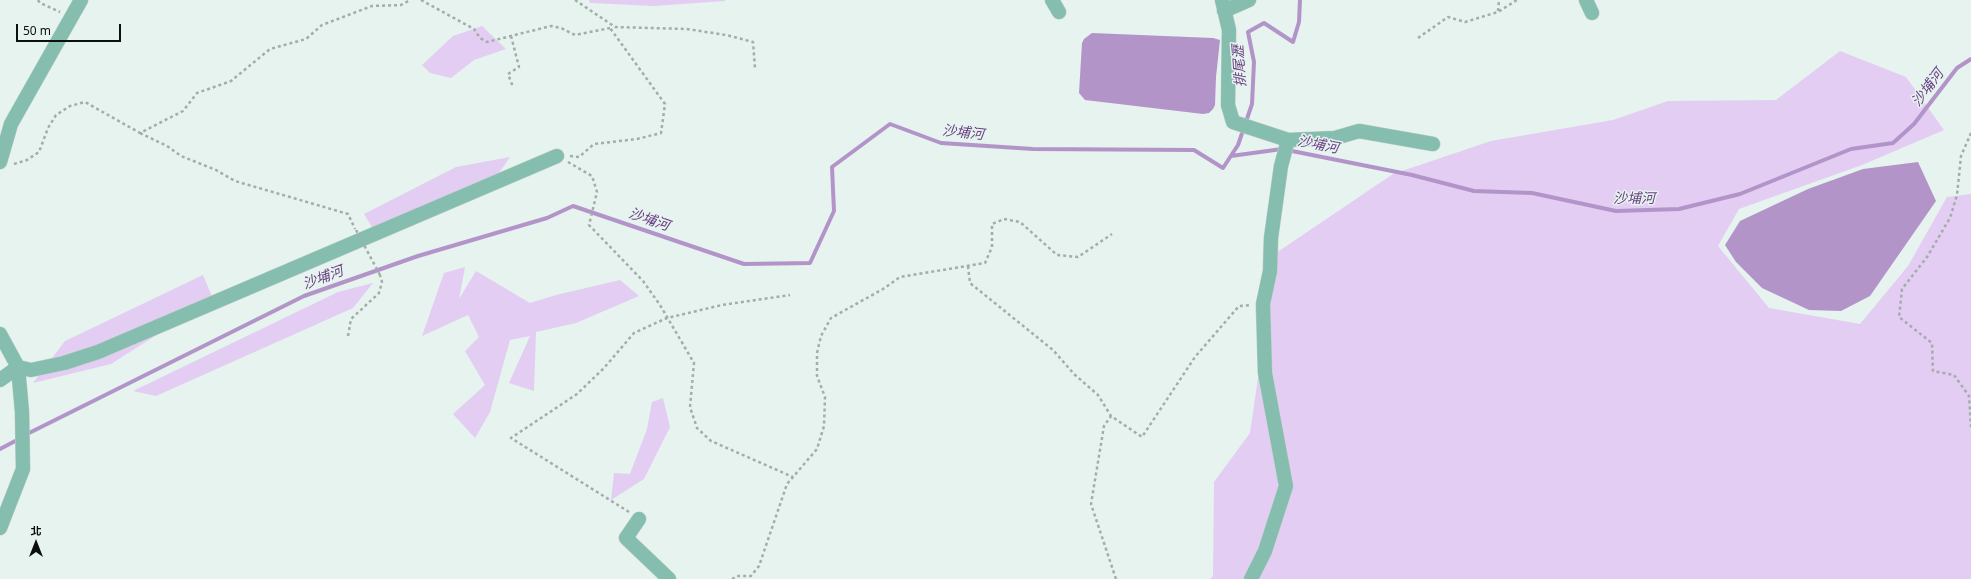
<!DOCTYPE html>
<html>
<head>
<meta charset="utf-8">
<style>
	body { margin:0 }
	#map { position:relative; width:1971px; height:579px; overflow:hidden; background:#e6f3ef; font-family:"Noto Sans","Noto Sans TC",sans-serif }
	canvas { display:block }
	.north { position:absolute; left:16px; top:523px; width:40px; height:40px; -webkit-text-stroke:3px #e6f3ef; paint-order:stroke; rotate:0deg; font-size:11px; font-weight:700; line-height:16px; text-align:center; color:#0b0f0e }
	.north::after { content:''; display:block; margin:auto; width:14px; height:18px; background:#0b0f0e; clip-path:polygon(50% 0,100% 100%,50% 72%,0 100%) }
	.scale { position:absolute; left:16px; top:24px; width:105px; height:18px; box-sizing:border-box; border:2px solid #0b0f0e; border-top:0; padding-left:5px; font-size:12px; line-height:14px; white-space:nowrap; color:#0b0f0e; -webkit-text-stroke:3px #e6f3ef; paint-order:stroke }
</style>
</head>
<body>
<div id="map">
<canvas width="1971" height="579"></canvas>
<div class="north">北</div>
<div class="scale">50 m</div>
</div>
<script>
const ctx = document.querySelector('canvas').getContext('2d');
ctx.lineJoin = 'round';
function paint(path, color) { ctx.fillStyle = color; ctx.fill(path, 'evenodd'); }
const toPath = rows => new Path2D(rows.map(r => 'M' + r).join(''));
function strokePath(path, color, width, dash) { ctx.strokeStyle = color; ctx.lineWidth = width; ctx.lineCap = dash ? 'butt' : 'round'; ctx.setLineDash(dash || []); ctx.stroke(path); }
function label(font, color, halo, rows, align = 'center') {
  ctx.font = font + ' "Noto Sans","Noto Sans TC",sans-serif'; ctx.lineWidth = 3; ctx.setLineDash([]); ctx.textBaseline = 'middle'; ctx.strokeStyle = halo; ctx.fillStyle = color; for (const [text, x, y, turn = 0] of rows) {
    ctx.save(); ctx.translate(x, y); ctx.rotate((+turn || 0) * Math.PI / 180); ctx.textAlign = isNaN(turn) ? turn : align; if (halo) ctx.strokeText(text, 0, 0); ctx.fillText(text, 0, 0); ctx.restore();
  }
}
const green = toPath([
	[589,0,725,0,725,1,654,6,590,3],
	[482,26,506,49,474,60,451,78,430,73,422,65,453,36],
	[1840,51,1906,77,1944,130,1862,165,1739,209,1718,246,1769,308,1860,324,1908,266,1947,197,1971,194,1971,579,1210,579,1213,576,1214,482,1250,433,1276,253,1393,174,1491,141,1613,120,1668,101,1776,100],
	[510,157,499,173,375,232,364,214,456,167],
	[465,267,459,299,476,271,530,303,556,295,620,280,639,296,576,323,536,332,534,391,509,383,530,336,510,340,490,412,475,438,453,414,485,385,465,351,479,337,468,315,422,336,444,273],
	[203,275,213,299,111,364,33,383,65,341],
	[373,283,353,308,156,396,133,391,338,292],
	[663,398,670,427,644,479,611,500,614,473,630,474,647,429,652,402]
]);
const water = toPath([
	[1092,33,1213,38,1220,40,1216,77,1215,105,1213,109,1209,113,1203,114,1085,100,1079,93,1082,43,1084,39],
	[1918,162,1936,201,1870,296,1841,311,1809,310,1762,288,1736,262,1725,245,1740,221,1808,189,1863,169]
]);
const stream = toPath([
	[1231,156,1282,149,1412,175,1474,191,1532,193,1616,211,1679,209,1740,194,1851,149,1893,143,1914,124,1957,68,1971,59],
	[25,435,304,296,418,256,547,218,573,206,744,264,810,263,834,211,832,167,890,124,941,143,1033,149,1194,150,1223,168,1238,145,1252,104,1254,62,1248,32,1264,23,1293,42,1299,22,1300,0],
	[0,449,19,439]
]);
const path = toPath([
	[38,0,40,3,60,12],
	[421,0,474,29,480,38,487,42,551,26,561,28,575,35,610,28],
	[575,0,615,27,687,29,726,35,753,42,755,68],
	[1498,11,1499,0],
	[511,36,519,67,508,74,513,87],
	[1418,38,1448,17,1465,22,1498,12,1517,0],
	[140,133,167,146,181,156,216,170,235,181,348,214,355,229],
	[1971,133,1961,156,1957,195,1950,218,1927,257,1902,289,1899,317,1932,343,1933,371,1954,375,1969,396,1971,427],
	[570,156,579,157,594,144,637,139,661,133,665,104,610,28],
	[568,162,592,176,597,192,589,225,643,281,660,305,694,363,690,407,697,428,711,441,793,477],
	[14,164,27,160,39,152,48,128,56,115,70,106,85,102,140,133,183,111,197,93,231,81,270,49,306,39,322,25,372,6,401,5,410,0],
	[968,266,970,283,1053,350,1074,374,1098,395,1111,416],
	[348,336,351,319,379,293,382,282,380,275],
	[629,512,511,438,577,394,604,368,634,333,667,318,722,305,790,295],
	[732,579,737,576,751,576,759,566,787,484,817,449,824,426,825,397,817,376,817,353,821,336,831,318,883,289,900,277,985,263,992,247,992,224,1004,219,1020,222,1057,255,1078,257,1112,234],
	[1116,579,1091,504,1104,426,1111,416,1142,437,1195,357,1239,306,1251,305]
]);
const minor = toPath([
	[1052,0,1059,12],
	[1222,0,1229,30,1228,105,1233,122,1288,140,1335,138,1359,131,1433,144],
	[1586,0,1592,13],
	[1224,11,1249,0],
	[0,162,11,124,81,0],
	[0,334,18,367,22,412,23,469,0,528],
	[18,367,31,370,64,363,98,352,557,156],
	[0,380,18,367],
	[639,519,626,538,669,579],
	[1251,579,1265,551,1286,486,1265,373,1263,304,1270,271,1271,238,1281,166,1288,140]
]);
const pathBridge = toPath([
	[356,230,380,275]
]);
const waterNames = [
	["排尾瀝",1240,66,-94],
	["沙埔河",1928,88,-53],
	["沙埔河",963,133,6],
	["沙埔河",1318,145,11],
	["沙埔河",1634,199],
	["沙埔河",649,220,19],
	["沙埔河",323,278,-20]
];
paint(green, '#e3cdf3');
paint(water, '#b394c9');
strokePath(stream, '#b394c9', 4);
strokePath(minor, '#c3cfcb', 15);
strokePath(path, '#a3adaa', 2.5, [3, 3]);
strokePath(minor, '#85beae', 14);
strokePath(pathBridge, '#a3adaa', 2.5, [3, 3]);
label('italic 14px', '#6b4385', '#e6f3ef', waterNames);
</script>
</body>
</html>
